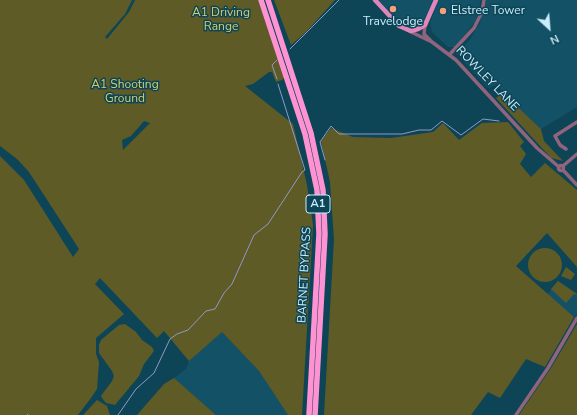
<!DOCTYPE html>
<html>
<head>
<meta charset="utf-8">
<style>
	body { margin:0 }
	#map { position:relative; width:577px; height:415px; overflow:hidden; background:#0d4557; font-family:"Nunito Sans",sans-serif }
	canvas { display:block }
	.north { position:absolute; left:529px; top:8px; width:40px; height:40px; -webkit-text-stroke:3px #0d4557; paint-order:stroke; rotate:154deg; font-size:11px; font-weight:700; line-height:16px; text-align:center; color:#c9edfb }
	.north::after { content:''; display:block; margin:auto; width:14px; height:18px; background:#c9edfb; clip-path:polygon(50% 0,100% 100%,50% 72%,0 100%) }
</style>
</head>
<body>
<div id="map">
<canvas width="577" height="415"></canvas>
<div class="north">N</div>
</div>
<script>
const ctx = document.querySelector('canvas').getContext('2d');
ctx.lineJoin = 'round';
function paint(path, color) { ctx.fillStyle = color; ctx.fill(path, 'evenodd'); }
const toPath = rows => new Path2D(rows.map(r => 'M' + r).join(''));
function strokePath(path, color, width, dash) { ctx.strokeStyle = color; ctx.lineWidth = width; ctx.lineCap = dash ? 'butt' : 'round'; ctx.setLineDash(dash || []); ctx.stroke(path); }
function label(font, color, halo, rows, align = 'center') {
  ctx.font = font + ' "Nunito Sans",sans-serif'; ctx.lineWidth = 3; ctx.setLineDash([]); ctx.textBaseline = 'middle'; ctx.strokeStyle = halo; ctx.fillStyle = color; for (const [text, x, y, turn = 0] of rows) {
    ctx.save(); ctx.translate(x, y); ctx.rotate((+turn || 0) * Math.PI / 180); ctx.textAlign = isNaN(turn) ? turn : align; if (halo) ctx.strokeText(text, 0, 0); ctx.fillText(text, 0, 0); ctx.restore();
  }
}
const built = toPath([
	[378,0,433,0,423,22,419,26,410,28,402,25],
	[439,0,481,0,475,22,455,47,448,47,432,32,430,23],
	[486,0,577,0,577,107,541,129,503,93,497,84,488,88,456,53,469,41,480,23],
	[558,281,577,294,577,314,574,317,547,295],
	[222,332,259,371,288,415,216,415,174,378,186,369,189,361]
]);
const green = toPath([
	[0,0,132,0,125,14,105,37,107,39,129,12,135,0,259,0,285,77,282,80,276,82,272,72,269,72,253,84,245,86,293,124,307,185,313,225,302,415,288,415,259,371,222,332,189,361,164,331,157,338,100,278,95,284,124,314,96,338,96,354,99,362,97,389,91,398,78,415,0,415,0,156,24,180,73,257,79,249,29,172,17,159,0,146],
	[144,121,150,123,123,150,122,140,131,136],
	[274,0,335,0,306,32,291,45],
	[503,93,541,129,544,141,563,161,551,158,496,98],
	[508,122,524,142,520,146,526,154,520,164,531,177,545,163,577,190,577,267,547,233,516,266,574,317,545,367,526,359,500,398,488,392,471,415,324,415,334,239,330,182,321,141,331,128,353,137,391,138,433,132,443,123,459,140,482,123],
	'528 265a17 17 0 1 1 34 0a17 17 0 1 1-34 0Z',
	[566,267,575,274,571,280,561,276],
	[558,281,577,294,577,295,574,294,566,303,551,289],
	[125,324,136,332,142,340,152,347,154,351,144,364,139,376,115,405,106,403,102,398,101,396,112,381,114,376,112,371,99,353,99,345,101,340,119,325],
	[577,324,577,415,519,415,551,368],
	[174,378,216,415,137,415,164,384],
	[97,400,107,406,110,415,83,415]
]);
const stream = toPath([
	[290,49,339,0],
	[277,79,272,65,277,60],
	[325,160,320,142,331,126,339,134,402,134,419,130,431,130,442,121,461,135,483,119,499,121],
	[27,415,28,414],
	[118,415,136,389,154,373,170,339,177,334,188,330,206,311,215,309,224,293,232,284,254,235,268,224,302,172,305,170,278,84]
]);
const minor = toPath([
	[425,25,424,34,432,42],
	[407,30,432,42,456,60,537,148,559,167],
	[450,54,474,28,482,12,484,0],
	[566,149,560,145,555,136,577,122],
	'558.5 168a2.5 2.5 0 1 1 5 0a2.5 2.5 0 1 1-5 0Z',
	[563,166,577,154],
	[563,170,577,185],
	[516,415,548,368,577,318]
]);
const major = toPath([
	[375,0,399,26,411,31,418,29,425,25,436,0]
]);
const highway = toPath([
	[261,0,305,134,317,190,319,234,309,415],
	[268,0,311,133,323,190,325,234,315,415]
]);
const markers = [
	[393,9,4,"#f1a17d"],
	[443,11,4,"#f1a17d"]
];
const shields = [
	[318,204,24]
];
const shieldNames = [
	["A1",318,204]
];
const poiNames = [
	["Elstree Tower",451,11],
	["Travelodge",393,22,"center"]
];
const parkNames = [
	["A1 Driving",221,13],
	["Range",221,27],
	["A1 Shooting",125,85],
	["Ground",125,99]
];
const streetNames = [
	["ROWLEY LANE",487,79,46],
	["BARNET BYPASS",305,275,-87]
];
paint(built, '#135266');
paint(green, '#5f5b27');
strokePath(stream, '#8f99c6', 1);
strokePath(minor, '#91647d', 3.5);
strokePath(major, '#df86ba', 4.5);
strokePath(highway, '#fe92d2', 5.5);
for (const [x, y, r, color] of markers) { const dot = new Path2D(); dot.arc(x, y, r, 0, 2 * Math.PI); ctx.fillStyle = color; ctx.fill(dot); strokePath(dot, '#0d4557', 1.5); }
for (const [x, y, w] of shields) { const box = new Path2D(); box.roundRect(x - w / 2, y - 9, w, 18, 3); ctx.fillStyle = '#0d4557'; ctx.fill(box); strokePath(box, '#c9edfb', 1); }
label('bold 11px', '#c9edfb', null, shieldNames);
label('12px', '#c9edfb', '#0d4557', poiNames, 'left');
label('12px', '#d5cd6d', '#0d4557', parkNames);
label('12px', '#c9edfb', '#0d4557', streetNames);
</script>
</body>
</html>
